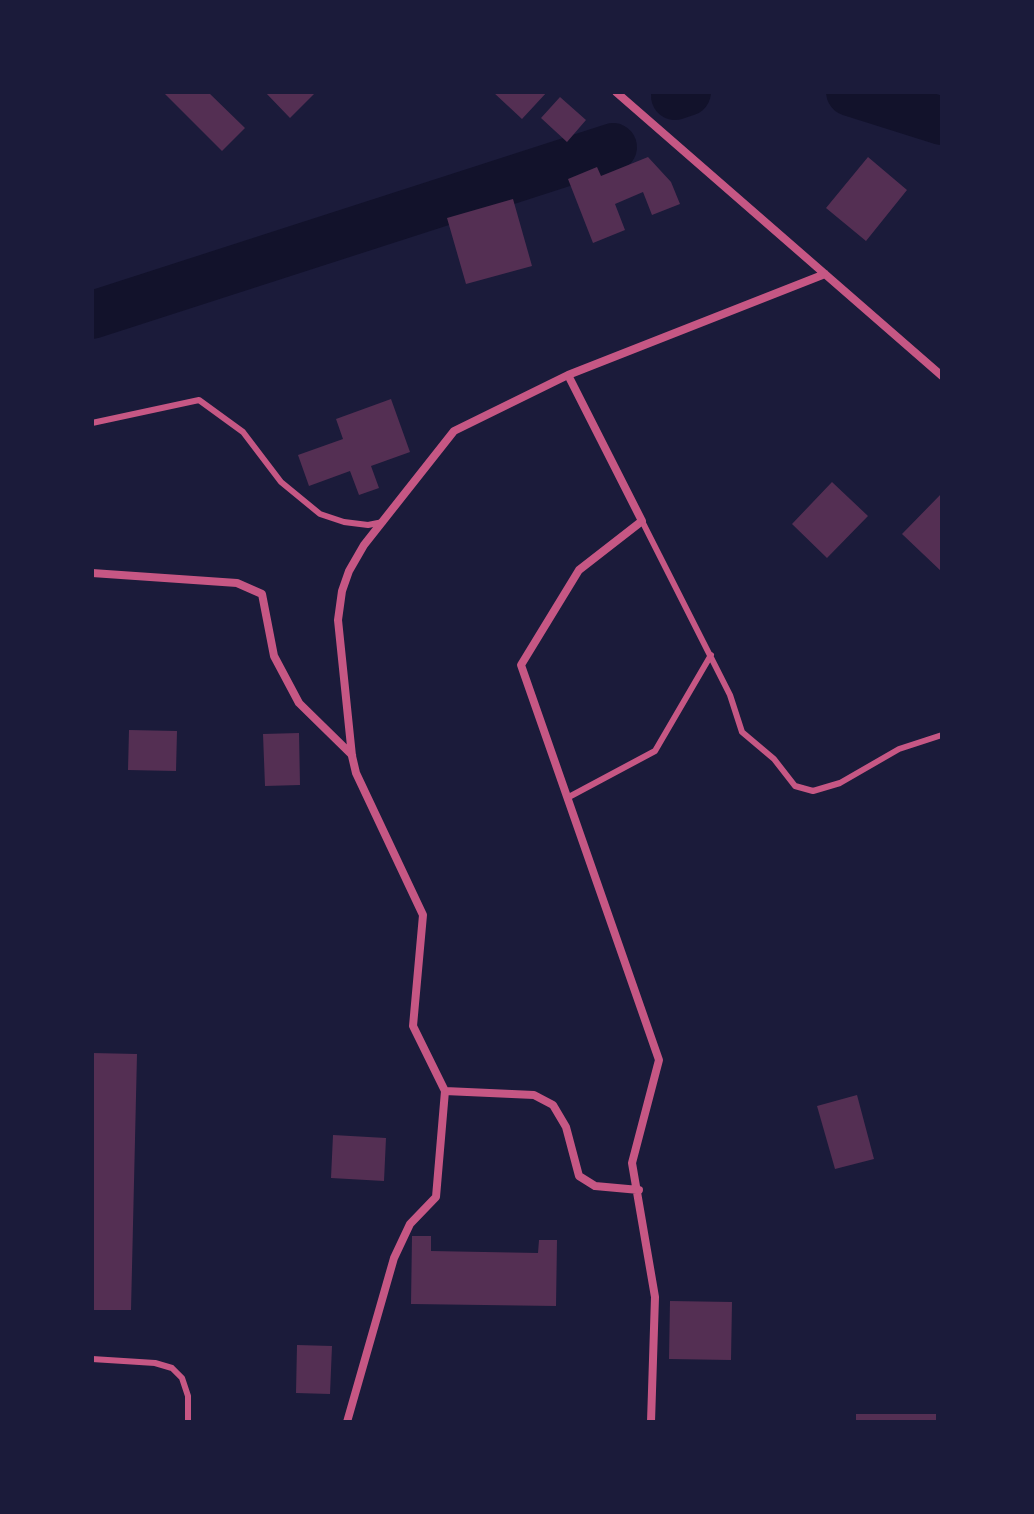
<!DOCTYPE html>
<html>
<head>
<meta charset="utf-8">
<style>
	body { margin:0 }
	#map { position:relative; width:1034px; height:1514px; overflow:hidden; background:#1b1b3a; font-family:Karla,sans-serif }
	canvas { display:block }
	.frame { position:absolute; inset:0; border:94px solid #1b1b3a; pointer-events:none }
</style>
</head>
<body>
<div id="map">
<canvas width="1034" height="1514"></canvas>
<div class="frame"></div>
</div>
<script>
const ctx = document.querySelector('canvas').getContext('2d');
ctx.lineJoin = 'round';
const toPath = rows => new Path2D(rows.map(r => 'M' + r).join(''));
function strokePath(path, color, width, dash) { ctx.strokeStyle = color; ctx.lineWidth = width; ctx.lineCap = dash ? 'butt' : 'round'; ctx.setLineDash(dash || []); ctx.stroke(path); }
function paint(path, color) { ctx.fillStyle = color; ctx.fill(path, 'evenodd'); }
const river = toPath([
	[850,92,942,121],
	[675,96,687,92],
	[92,315,613,147]
]);
const building = toPath([
	[163,92,208,92,245,128,222,151],
	[265,92,316,92,290,118],
	[493,92,547,92,522,119],
	[560,97,586,120,567,142,541,118],
	[648,157,671,182,680,204,652,215,643,192,615,204,625,230,593,243,568,179,597,167,601,176],
	[868,157,907,190,866,241,826,208],
	[513,199,532,266,466,284,447,218],
	[391,399,410,452,371,466,379,488,359,495,350,471,309,486,298,455,343,439,336,419],
	[832,482,868,516,827,558,792,524],
	[942,493,942,572,902,534],
	[129,730,177,731,176,771,128,770],
	[299,733,300,785,265,786,263,734],
	[92,1053,137,1054,131,1310,92,1310],
	[857,1095,874,1159,835,1169,817,1106],
	[333,1135,386,1138,384,1181,331,1178],
	[412,1236,431,1236,431,1251,538,1253,539,1240,557,1240,556,1306,411,1304],
	[670,1301,732,1302,731,1360,669,1359],
	[297,1345,332,1346,330,1394,296,1393],
	[856,1414,936,1414,936,1422,856,1422]
]);
const service = toPath([
	[92,423,199,400,243,432,281,482,320,514,344,522,368,525,383,522],
	[642,521,730,695,742,732,774,759,795,786,813,791,840,783,899,749,942,735],
	[567,798,655,751,711,655],
	[92,1359,155,1363,172,1368,182,1378,188,1396,188,1422]
]);
const minor = toPath([
	[616,92,942,376],
	[568,375,642,521,579,570,521,665,659,1060,632,1163,655,1297,651,1422],
	[92,573,237,583,262,594,274,656,299,703,352,755],
	[445,1091,534,1095,553,1105,566,1127,579,1176,595,1186,639,1190],
	[347,1422,394,1258,410,1224,436,1197,445,1091,413,1026,423,915,356,773,352,756,338,620,342,591,349,571,364,545,454,431,568,375,825,274]
]);
strokePath(river, '#12122b', 48);
paint(building, '#542f53');
strokePath(service, '#c65784', 6);
strokePath(minor, '#c65784', 8);
</script>
</body>
</html>
